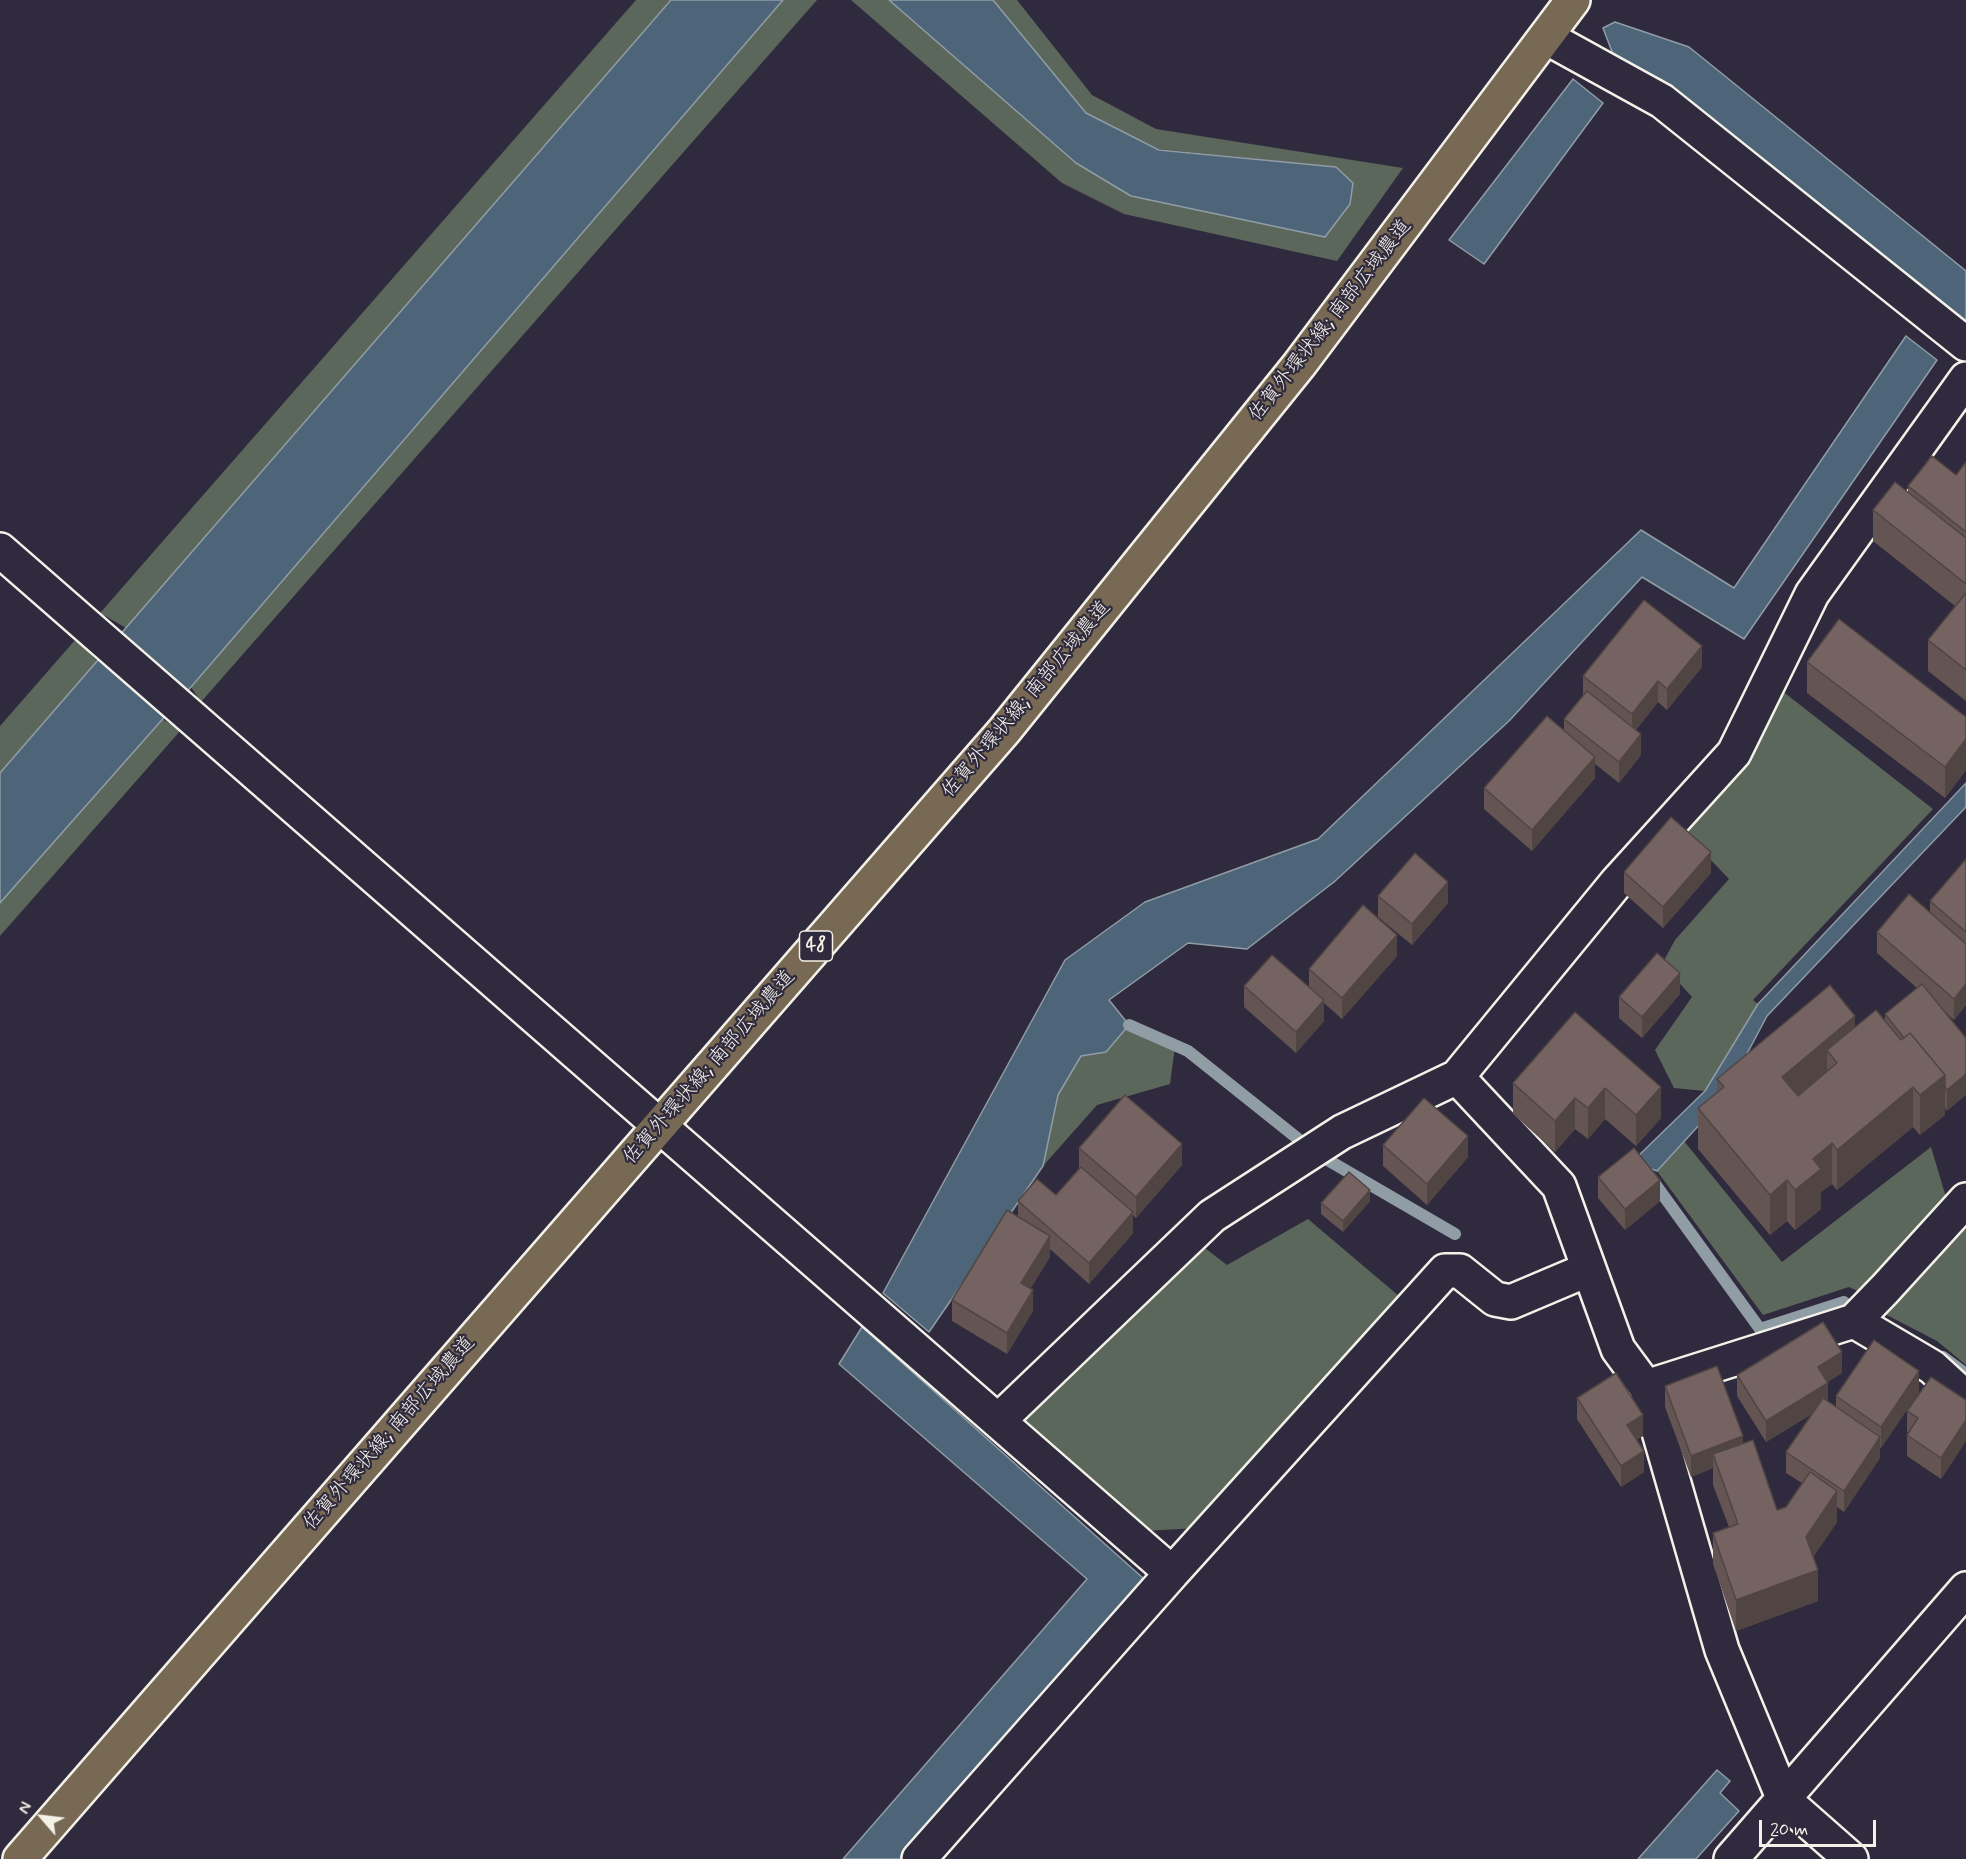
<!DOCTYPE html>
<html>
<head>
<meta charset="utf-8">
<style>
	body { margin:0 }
	#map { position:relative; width:1966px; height:1859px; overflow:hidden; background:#2f2a3d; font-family:Mynerve,sans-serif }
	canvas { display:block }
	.north { position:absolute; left:12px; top:1787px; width:60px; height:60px; -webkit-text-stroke:4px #2f2a3d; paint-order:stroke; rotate:298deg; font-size:16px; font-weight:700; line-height:24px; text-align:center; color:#f4f1e8 }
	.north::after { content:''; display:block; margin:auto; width:21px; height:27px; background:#f4f1e8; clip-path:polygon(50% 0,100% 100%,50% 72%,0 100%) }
	.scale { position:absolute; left:1759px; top:1820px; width:117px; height:27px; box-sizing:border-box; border:3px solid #f4f1e8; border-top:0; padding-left:8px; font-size:18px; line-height:21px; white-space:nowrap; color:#f4f1e8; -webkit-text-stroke:4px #2f2a3d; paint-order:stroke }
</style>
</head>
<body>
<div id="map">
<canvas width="1966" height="1859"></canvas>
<div class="north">N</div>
<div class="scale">20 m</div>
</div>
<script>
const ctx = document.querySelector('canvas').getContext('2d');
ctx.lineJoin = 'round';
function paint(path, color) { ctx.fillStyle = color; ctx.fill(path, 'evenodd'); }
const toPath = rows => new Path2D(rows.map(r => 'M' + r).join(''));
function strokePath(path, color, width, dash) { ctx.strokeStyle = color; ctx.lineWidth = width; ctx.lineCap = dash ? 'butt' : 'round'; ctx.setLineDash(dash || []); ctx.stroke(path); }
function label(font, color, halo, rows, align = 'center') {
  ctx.font = font + ' Mynerve,"Klee One",sans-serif'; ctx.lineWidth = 4.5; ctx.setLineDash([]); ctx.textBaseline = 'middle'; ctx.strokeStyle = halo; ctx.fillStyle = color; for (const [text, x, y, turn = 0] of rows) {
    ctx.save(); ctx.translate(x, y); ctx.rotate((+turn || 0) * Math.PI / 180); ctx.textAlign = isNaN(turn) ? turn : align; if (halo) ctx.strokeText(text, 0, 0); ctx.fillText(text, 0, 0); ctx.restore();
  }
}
const green = toPath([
	[636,0,671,0,126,628,100,613],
	[783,0,817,0,201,702,191,687],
	[851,0,889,0,1076,163,1131,196,1336,167,1159,149,1086,113,993,0,1017,0,1092,95,1156,129,1403,168,1337,261,1124,214,1062,183],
	[76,639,97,661,0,773,0,726],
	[1781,690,1933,809,1753,1000,1758,1004,1705,1091,1674,1088,1655,1050,1692,997,1662,964,1675,940,1729,879,1683,831],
	[162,719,181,730,0,936,0,903],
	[1129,1025,1176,1039,1170,1084,1097,1105,1043,1166,1058,1095,1081,1056,1106,1052],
	[1684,1141,1782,1262,1931,1147,1948,1204,1864,1294,1849,1287,1763,1315,1657,1171],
	[1966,1218,1966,1365,1937,1341,1881,1312],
	[1308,1219,1406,1302,1198,1528,1144,1531,1018,1419,1201,1245,1227,1265]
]);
const water = toPath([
	[671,0,783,0,191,687,0,903,0,773,671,0],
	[889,0,993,0,1086,113,1159,150,1336,167,1353,183,1350,204,1325,237,1131,196,1076,163,889,0],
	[1615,22,1689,47,1966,271,1966,321,1662,80,1614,57,1603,28,1615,22],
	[1573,79,1603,103,1484,264,1449,240,1573,79],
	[1906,336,1937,360,1744,639,1642,577,1509,721,1334,882,1247,949,1188,943,1109,1000,1129,1025,1106,1052,1081,1056,1058,1095,1043,1166,929,1332,883,1293,1065,960,1145,902,1318,839,1641,530,1734,588,1906,336],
	[1966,783,1966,807,1767,1016,1723,1099,1657,1171,1632,1162,1705,1091,1758,1004,1966,783],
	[862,1327,1143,1578,901,1859,843,1859,1087,1579,839,1364,862,1327],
	[1717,1770,1730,1781,1720,1793,1739,1811,1696,1859,1638,1859,1717,1770]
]);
const stream = toPath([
	[1129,1025,1188,1051,1297,1138],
	[1326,1159,1455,1234],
	[1650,1177,1760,1329,1844,1302],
	[1943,1357,1966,1374]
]);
const minor = toPath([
	[1546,37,1662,101,1966,344],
	[0,550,1172,1573,919,1859],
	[1457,1077,1559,1186,1618,1349,1646,1387,1722,1650,1784,1800,1851,1859],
	[1854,1321,1932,1367,1966,1398],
	[1646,1387,1854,1321,1885,1289,1966,1200],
	[999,1420,1212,1216,1342,1132,1457,1077,1617,882,1734,753,1812,594,1966,379],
	[1172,1573,1445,1271,1460,1271,1495,1299,1511,1302,1589,1269],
	[1731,1859,1966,1589]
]);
const primary = toPath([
	[20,1859,1004,731,1299,365,1573,0]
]);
const wall = toPath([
	[1966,462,1966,701,1928,671,1928,640,1955,606,1873,541,1873,510,1908,492,1908,486,1956,475],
	[1807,662,1966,717,1966,770,1945,798,1807,693],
	[1702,667,1667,710,1658,702,1636,730,1641,755,1619,783,1595,764,1595,778,1532,851,1484,809,1484,788,1564,731,1564,719,1583,695,1583,676],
	[1966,859,1966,1005,1954,1020,1944,1011,1966,1038,1947,1111,1945,1108,1945,1115,1920,1135,1913,1127,1837,1190,1832,1184,1821,1192,1821,1209,1795,1230,1787,1221,1770,1235,1698,1149,1698,1108,1717,1092,1717,1079,1855,1027,1885,1021,1885,1014,1917,988,1877,953,1877,932,1930,913,1930,901],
	[1624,872,1711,873,1663,928,1624,893],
	[1378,896,1448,903,1412,945,1378,917],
	[1397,956,1342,1019,1324,1003,1324,1021,1296,1053,1244,1007,1244,986,1309,987,1309,969],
	[1680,994,1642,1038,1619,1018,1619,997],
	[1575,1012,1661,1118,1636,1146,1605,1119,1588,1139,1575,1129,1555,1152,1513,1114,1513,1083],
	[1383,1145,1468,1157,1427,1205,1383,1166],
	[1079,1148,1182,1165,1136,1218,1133,1215,1133,1233,1089,1284,1050,1249,1050,1257,1030,1289,1033,1311,1007,1354,952,1321,952,1300,1018,1216,1018,1201,1056,1195,1079,1168],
	[1598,1177,1660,1201,1625,1230,1598,1198],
	[1370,1201,1343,1232,1321,1214,1321,1203],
	[1842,1373,1827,1382,1828,1401,1836,1407,1836,1396,1919,1392,1881,1448,1880,1447,1880,1458,1844,1512,1837,1507,1837,1522,1813,1557,1818,1601,1736,1631,1713,1564,1713,1533,1729,1527,1713,1485,1713,1468,1691,1477,1665,1407,1665,1386,1743,1443,1777,1510,1786,1507,1802,1483,1786,1473,1786,1452,1812,1414,1766,1442,1737,1396,1737,1375],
	[1577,1398,1643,1436,1636,1440,1644,1472,1621,1487,1577,1419],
	[1966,1400,1966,1441,1941,1479,1907,1456,1907,1435,1909,1433,1907,1432,1907,1411]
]);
const shadedWall = toPath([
	[1702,646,1702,667,1667,710,1667,689],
	[1658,681,1658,702,1632,735,1632,714],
	[1641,734,1641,755,1619,783,1619,762],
	[1966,739,1966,770,1945,798,1945,767],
	[1595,757,1595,778,1532,851,1532,830],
	[1711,852,1711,873,1663,928,1663,907],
	[1448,882,1448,903,1412,945,1412,924],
	[1397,935,1397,956,1342,1019,1342,998],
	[1680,973,1680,994,1642,1038,1642,1017],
	[1966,984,1966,1005,1954,1020,1954,999],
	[1324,1000,1324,1021,1296,1053,1296,1032],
	[1855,1016,1855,1056,1827,1050,1827,1080,1782,1117,1782,1077],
	[1966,1074,1966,1095,1947,1111,1947,1090],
	[1945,1075,1945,1115,1920,1135,1920,1095],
	[1661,1087,1661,1118,1636,1146,1636,1115],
	[1913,1087,1913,1127,1837,1190,1837,1150],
	[1605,1088,1605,1119,1588,1139,1588,1108],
	[1575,1098,1575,1129,1555,1152,1555,1121],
	[1468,1136,1468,1157,1427,1205,1427,1184],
	[1832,1143,1832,1184,1821,1192,1821,1209,1795,1230,1795,1190,1813,1159],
	[1182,1144,1182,1165,1136,1218,1136,1197],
	[1660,1180,1660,1201,1625,1230,1625,1209],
	[1787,1180,1787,1221,1770,1235,1770,1195],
	[1370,1190,1370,1201,1343,1232,1343,1221],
	[1133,1212,1133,1233,1089,1284,1089,1263],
	[1050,1236,1050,1257,1021,1304,1021,1283],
	[1033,1290,1033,1311,1007,1354,1007,1333],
	[1842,1352,1842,1373,1818,1388,1818,1367],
	[1919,1371,1919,1392,1881,1448,1881,1427],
	[1828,1383,1828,1404,1766,1442,1766,1421],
	[1643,1415,1643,1436,1627,1446,1627,1425],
	[1966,1420,1966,1441,1941,1479,1941,1458],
	[1743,1436,1743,1457,1713,1454,1713,1468,1691,1477,1691,1456],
	[1880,1437,1880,1458,1844,1512,1844,1491],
	[1644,1451,1644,1472,1621,1487,1621,1466],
	[1837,1491,1837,1522,1806,1568,1806,1537],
	[1818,1570,1818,1601,1736,1631,1736,1600]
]);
const building = toPath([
	[1932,456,1956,475,1966,462,1966,532,1908,486,1932,456],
	[1895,482,1966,538,1966,584,1873,510,1895,482],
	[1966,593,1966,670,1928,640,1966,593],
	[1644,600,1702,646,1667,689,1658,681,1632,714,1583,676,1644,600],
	[1839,619,1966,717,1966,739,1945,767,1807,662,1839,619],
	[1587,691,1641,734,1619,762,1564,719,1587,691],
	[1547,716,1595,757,1532,830,1484,788,1547,716],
	[1671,817,1711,852,1663,907,1624,872,1671,817],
	[1415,853,1448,882,1412,924,1378,896,1415,853],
	[1966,859,1966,932,1930,901,1966,859],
	[1909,894,1966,944,1966,984,1954,999,1877,932,1909,894],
	[1363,905,1397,935,1342,998,1309,969,1363,905],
	[1657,953,1680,973,1642,1017,1619,997,1657,953],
	[1272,955,1324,1000,1296,1032,1244,986,1272,955],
	[1922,984,1966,1038,1966,1074,1947,1090,1945,1087,1945,1075,1910,1033,1904,1038,1885,1014,1922,984],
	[1830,985,1855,1016,1782,1077,1798,1096,1837,1063,1827,1050,1876,1010,1901,1040,1910,1033,1945,1075,1920,1095,1913,1087,1837,1150,1832,1143,1813,1159,1821,1169,1795,1190,1787,1180,1770,1195,1698,1108,1724,1087,1717,1079,1830,985],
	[1575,1012,1661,1087,1636,1115,1605,1088,1588,1108,1575,1098,1555,1121,1513,1083,1575,1012],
	[1125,1095,1182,1144,1136,1197,1079,1148,1125,1095],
	[1424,1098,1468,1136,1427,1184,1383,1145,1424,1098],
	[1634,1148,1660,1180,1625,1209,1598,1177,1634,1148],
	[1081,1167,1133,1212,1089,1263,1018,1201,1037,1179,1056,1195,1081,1167],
	[1349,1172,1370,1190,1343,1221,1321,1203,1349,1172],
	[1007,1210,1050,1236,1021,1283,1033,1290,1007,1333,952,1300,1007,1210],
	[1823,1322,1842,1352,1818,1367,1828,1383,1766,1421,1737,1375,1823,1322],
	[1874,1340,1919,1371,1881,1427,1836,1396,1874,1340],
	[1717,1366,1743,1436,1691,1456,1665,1386,1717,1366],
	[1616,1373,1643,1415,1627,1425,1644,1451,1621,1466,1577,1398,1616,1373],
	[1931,1377,1966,1400,1966,1420,1941,1458,1907,1435,1918,1418,1907,1411,1931,1377],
	[1823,1398,1880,1437,1844,1491,1786,1452,1823,1398],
	[1753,1440,1777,1510,1786,1507,1810,1472,1837,1491,1806,1537,1818,1570,1736,1600,1713,1533,1738,1524,1713,1454,1753,1440]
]);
const shields = [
	[816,946,33]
];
const shieldNames = [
	["48",816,946]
];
const streetNames = [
	["佐賀外環状線; 南部広域農道",1331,321,-52],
	["佐賀外環状線; 南部広域農道",1027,700,-50],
	["佐賀外環状線; 南部広域農道",710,1068,-49],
	["佐賀外環状線; 南部広域農道",390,1434,-49]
];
paint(green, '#5c675b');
paint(water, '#4e6579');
strokePath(water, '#909da5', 1.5);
strokePath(stream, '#909da5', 12);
strokePath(minor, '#f4f1e8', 38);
strokePath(primary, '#f4f1e8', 38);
strokePath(minor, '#2f2a3d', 33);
strokePath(primary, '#776954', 33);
paint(wall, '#645553');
paint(shadedWall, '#514544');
paint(building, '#746361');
strokePath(building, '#514544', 1.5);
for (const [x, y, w] of shields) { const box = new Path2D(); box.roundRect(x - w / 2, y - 15, w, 30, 4.5); ctx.fillStyle = '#2f2a3d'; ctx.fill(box); strokePath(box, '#f4f1e8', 1.5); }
label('bold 18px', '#f4f1e8', null, shieldNames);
label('20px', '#f4f1e8', '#2f2a3d', streetNames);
</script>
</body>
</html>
